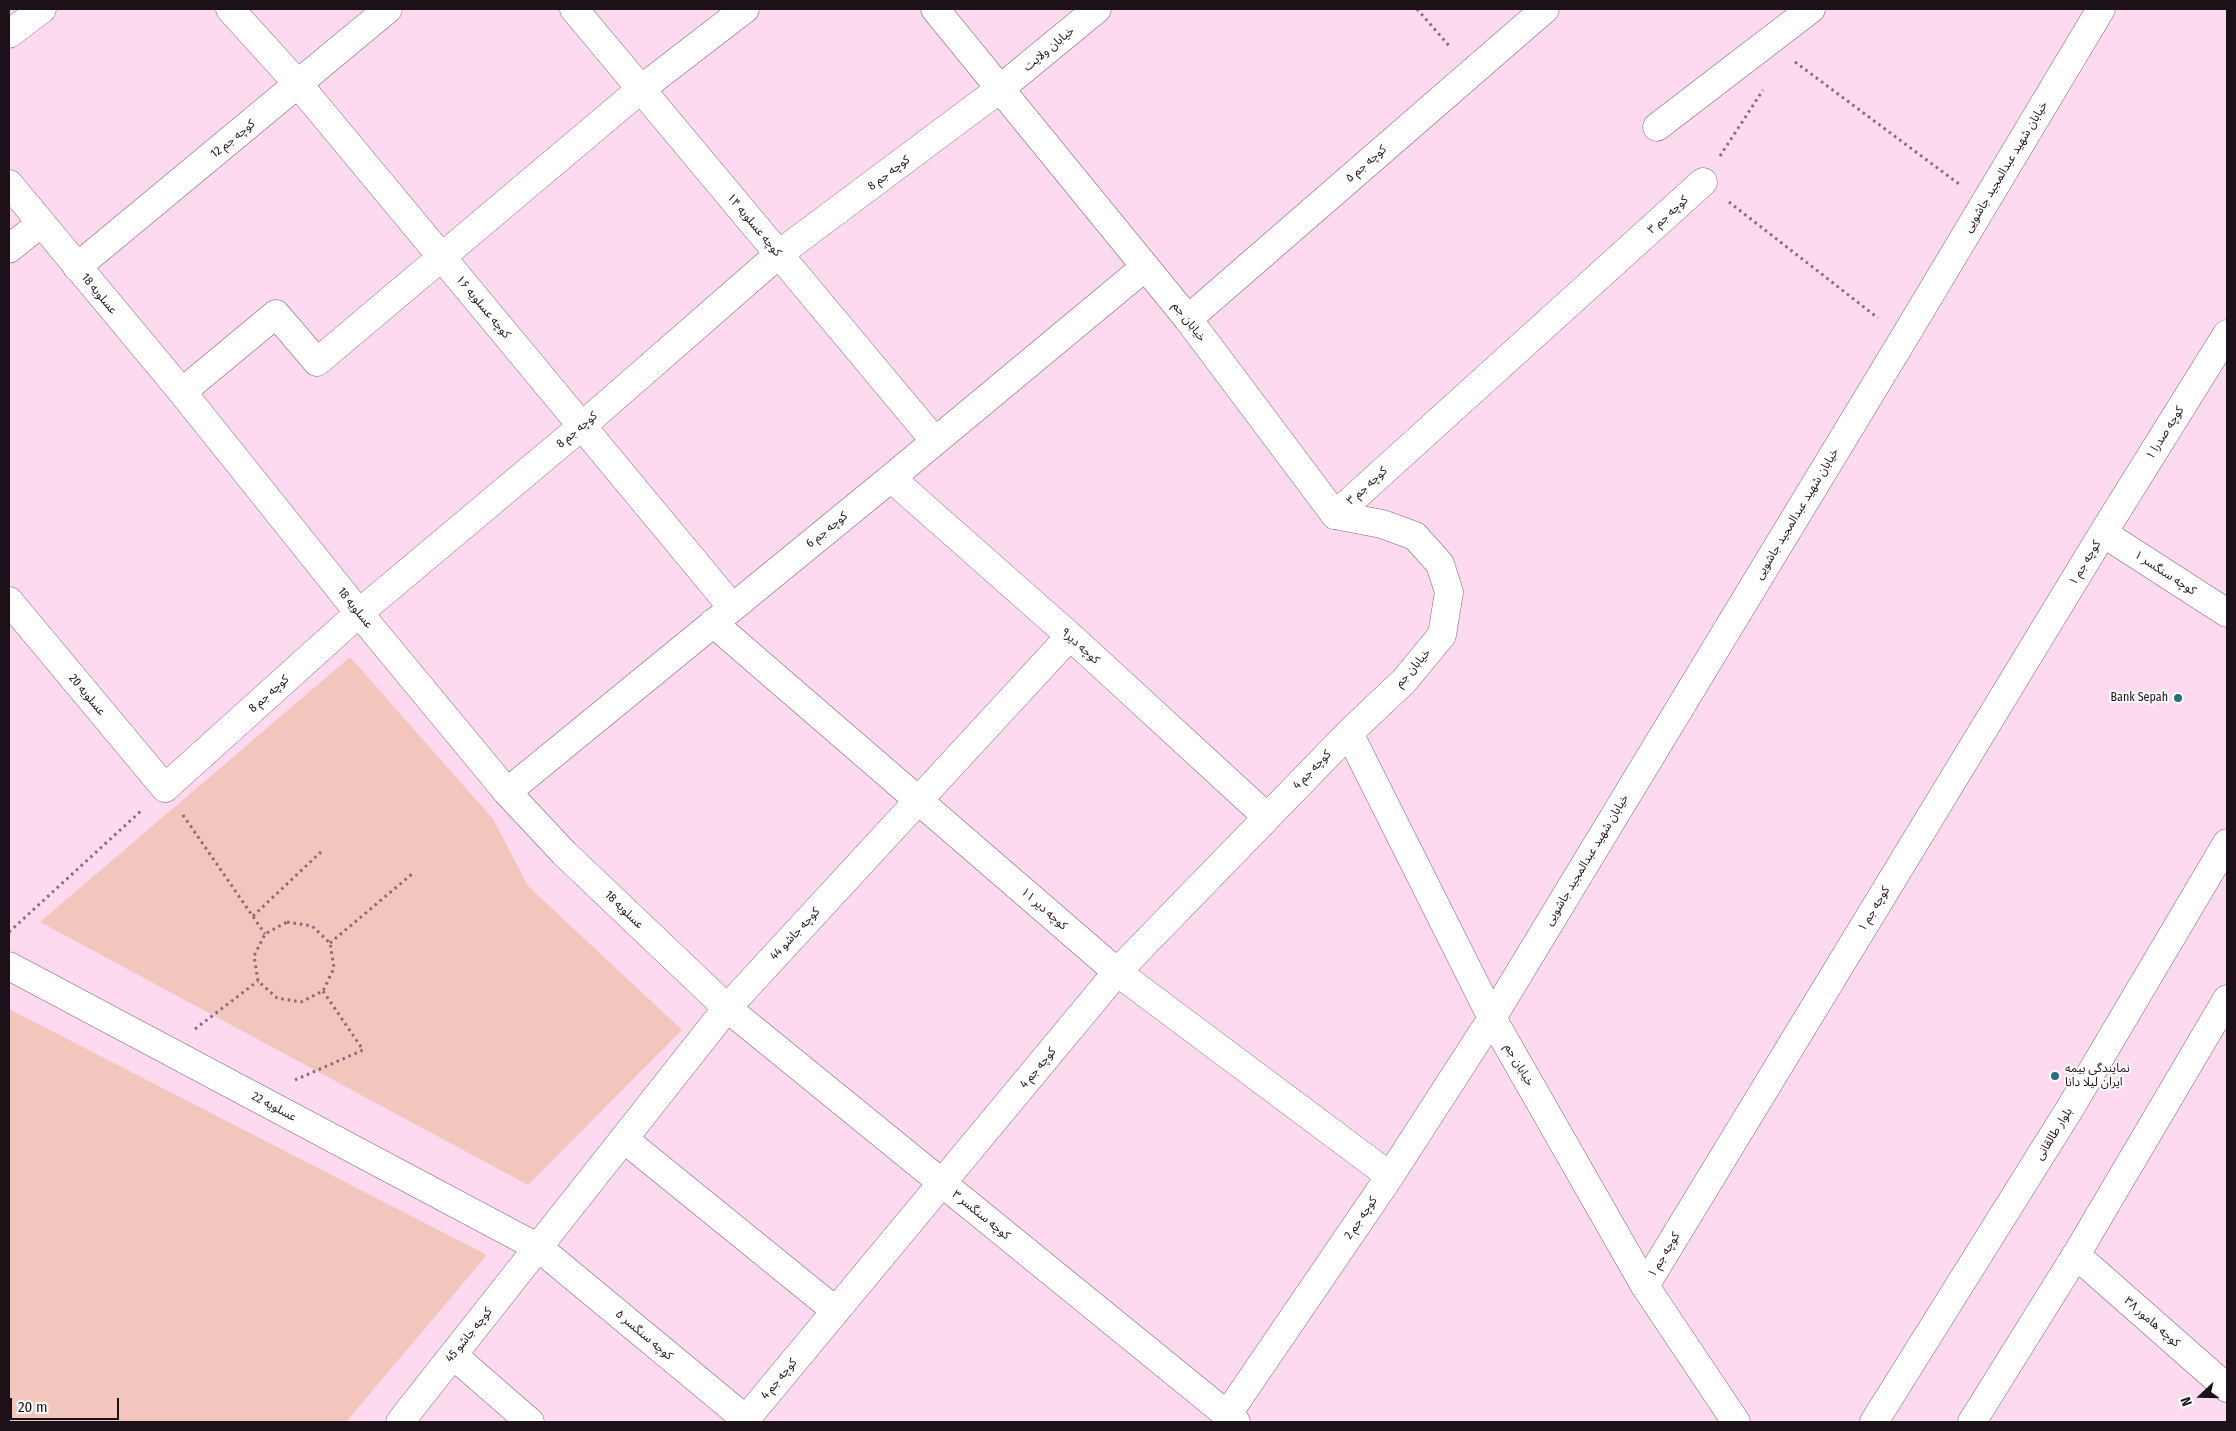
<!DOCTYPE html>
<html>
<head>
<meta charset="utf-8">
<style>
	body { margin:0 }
	#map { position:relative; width:2236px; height:1431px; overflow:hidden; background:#fedaf0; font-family:"Fira Sans Condensed",sans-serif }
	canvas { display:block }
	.frame { position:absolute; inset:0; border:10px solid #1d1119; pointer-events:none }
	.north { position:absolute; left:2176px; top:1371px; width:50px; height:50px; -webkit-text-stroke:4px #fff; paint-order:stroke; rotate:249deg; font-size:14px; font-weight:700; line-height:20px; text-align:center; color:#1d1119 }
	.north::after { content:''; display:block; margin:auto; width:18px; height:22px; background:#1d1119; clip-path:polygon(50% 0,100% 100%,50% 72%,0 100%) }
	.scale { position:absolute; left:10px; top:1398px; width:109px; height:22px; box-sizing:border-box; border:2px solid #1d1119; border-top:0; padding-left:6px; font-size:15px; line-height:18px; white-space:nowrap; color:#1d1119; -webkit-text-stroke:4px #fff; paint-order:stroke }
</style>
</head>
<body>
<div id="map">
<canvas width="2236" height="1431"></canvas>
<div class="frame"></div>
<div class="north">N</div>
<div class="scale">20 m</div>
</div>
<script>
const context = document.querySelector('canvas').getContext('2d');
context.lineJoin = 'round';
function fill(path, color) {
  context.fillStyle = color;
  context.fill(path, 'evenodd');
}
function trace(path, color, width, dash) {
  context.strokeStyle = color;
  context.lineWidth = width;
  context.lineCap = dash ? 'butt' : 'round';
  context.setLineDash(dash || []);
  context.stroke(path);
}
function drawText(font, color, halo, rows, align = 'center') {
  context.font = font + ' "Fira Sans Condensed","Noto Sans Arabic",sans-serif';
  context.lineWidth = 4;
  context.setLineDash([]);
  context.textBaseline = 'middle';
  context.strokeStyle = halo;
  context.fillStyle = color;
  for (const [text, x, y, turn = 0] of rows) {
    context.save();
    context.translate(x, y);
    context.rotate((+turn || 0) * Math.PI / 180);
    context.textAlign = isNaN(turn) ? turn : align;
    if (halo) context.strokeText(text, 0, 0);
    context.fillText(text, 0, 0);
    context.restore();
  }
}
fill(new Path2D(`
	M 350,657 L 493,819 L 528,886 L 682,1030 L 528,1185 L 40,922 Z
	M 9,1009 L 487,1255 L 346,1422 L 9,1422 Z`), '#f3c6bd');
const street = new Path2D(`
	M 230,9 L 299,85 L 732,607
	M 574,9 L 934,440
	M 9,34 L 42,9
	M 1657,127 L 1811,9
	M 9,184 L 182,392 L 359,613 L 507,792 L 564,853 L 727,1008 L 1236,1422
	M 9,249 L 41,223
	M 77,267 L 388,9
	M 1188,319 L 1545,9
	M 182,392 L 276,314 L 317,362 L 641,89 L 745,9
	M 891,478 L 1070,636 L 1267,817
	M 1335,515 L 1703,182
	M 2103,533 L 2227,613
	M 9,601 L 165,788 L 359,613 L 582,426 L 779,254 L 1001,88 L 1097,9
	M 713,623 L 1117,972 L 1390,1176
	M 507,792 L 891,478 L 1145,267
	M 9,966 L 539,1248 L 749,1422
	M 624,1139 L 836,1311
	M 2076,1255 L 2227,1388
	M 1645,1286 L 2103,533 L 2227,334
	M 453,1355 L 530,1422
	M 1227,1415 L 1390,1176 L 1492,1018 L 1904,338 L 2101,9
	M 746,1419 L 1117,972 L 1349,733
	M 400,1422 L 727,1008 L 1070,636`);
const secondary = new Path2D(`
	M 935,9 L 1188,319 L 1335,515 L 1382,524 L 1415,536 L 1440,564 L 1449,592 L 1442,635 L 1404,681 L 1349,733 L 1492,1018 L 1645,1286 L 1736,1422`);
const primary = new Path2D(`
	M 1874,1422 L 2069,1110 L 2227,843
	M 1972,1422 L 2076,1255 L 2227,999`);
trace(street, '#816276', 29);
trace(secondary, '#816276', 29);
trace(primary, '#816276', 29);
trace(new Path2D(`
	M 1417,9 L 1451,48
	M 1795,62 L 1959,184
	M 1720,156 L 1763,90
	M 1729,202 L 1878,318
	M 183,815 L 265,934
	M 253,916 L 323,850
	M 287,922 L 312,926 L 330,943 L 334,968 L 323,991 L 301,1002 L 277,998 L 258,981 L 254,956 L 265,934 Z
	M 9,932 L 142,810
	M 330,943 L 412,874
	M 195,1029 L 258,981
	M 295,1080 L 363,1050 L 323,991`), '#836c7a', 3, [2.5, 4]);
trace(street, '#fff', 28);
trace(secondary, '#fff', 28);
trace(primary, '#fff', 28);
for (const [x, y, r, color] of [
	[2178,698,5,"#286e7c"],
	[2055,1076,5,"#286e7c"]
]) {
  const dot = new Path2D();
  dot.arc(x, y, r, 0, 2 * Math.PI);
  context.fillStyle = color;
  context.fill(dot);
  trace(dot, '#fff', 2);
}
drawText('12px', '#1d1119', '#fff', [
	["خیابان ولایت",1049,49,-40],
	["کوچه جم 12",233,139,-39],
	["کوچه جم ۵",1366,164,-41],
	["خیابان شهید عبدالمجید جاشویی",2006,167,-59],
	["کوچه جم 8",889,173,-37],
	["کوچه جم ۳",1668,215,-42],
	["کوچه عسلویه ۱۴",754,225,50],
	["عسلویه 18",99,294,50],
	["کوچه عسلویه ۱۶",483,307,50],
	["خیابان جم",1189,322,52],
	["کوچه جم 8",577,430,-40],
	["کوچه صدرا ۱",2165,433,-58],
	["کوچه جم ۳",1367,486,-42],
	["خیابان شهید عبدالمجید جاشویی",1797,514,-59],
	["کوچه جم 6",827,530,-39],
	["کوچه جم ۱",2085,563,-59],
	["کوچه سنگسر ۱",2165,573,33],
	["عسلویه 18",355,608,51],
	["کوچه دیر۹",1080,646,42],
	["خیابان جم",1413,668,-49],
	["کوچه جم 8",269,694,-42],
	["عسلویه 20",87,695,50],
	["کوچه جم 4",1312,770,-46],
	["خیابان شهید عبدالمجید جاشویی",1587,860,-59],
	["کوچه دیر ۱۱",1044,909,41],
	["کوچه جم ۱",1874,909,-59],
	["عسلویه 18",624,910,44],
	["کوچه جاشو 44",795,934,-47],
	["خیابان جم",1519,1065,60],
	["کوچه جم 4",1038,1068,-50],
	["عسلویه 22",274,1107,28],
	["بلوار طالقانی",2054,1134,-58],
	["کوچه سنگسر ۳",981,1215,39],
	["کوچه جم 2",1361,1218,-56],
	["کوچه جم ۱",1664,1255,-59],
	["کوچه هامور ۳۸",2152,1322,41],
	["کوچه جاشو 45",469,1335,-51],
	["کوچه سنگسر ۵",644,1335,40],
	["کوچه جم 4",779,1379,-50]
]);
drawText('12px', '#1d1119', '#fff', [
	["Bank Sepah",2168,698],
	["نمایندگی بیمه",2065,1069,"left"],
	["ایران لیلا دانا",2065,1083,"left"]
], 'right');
</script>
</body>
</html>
